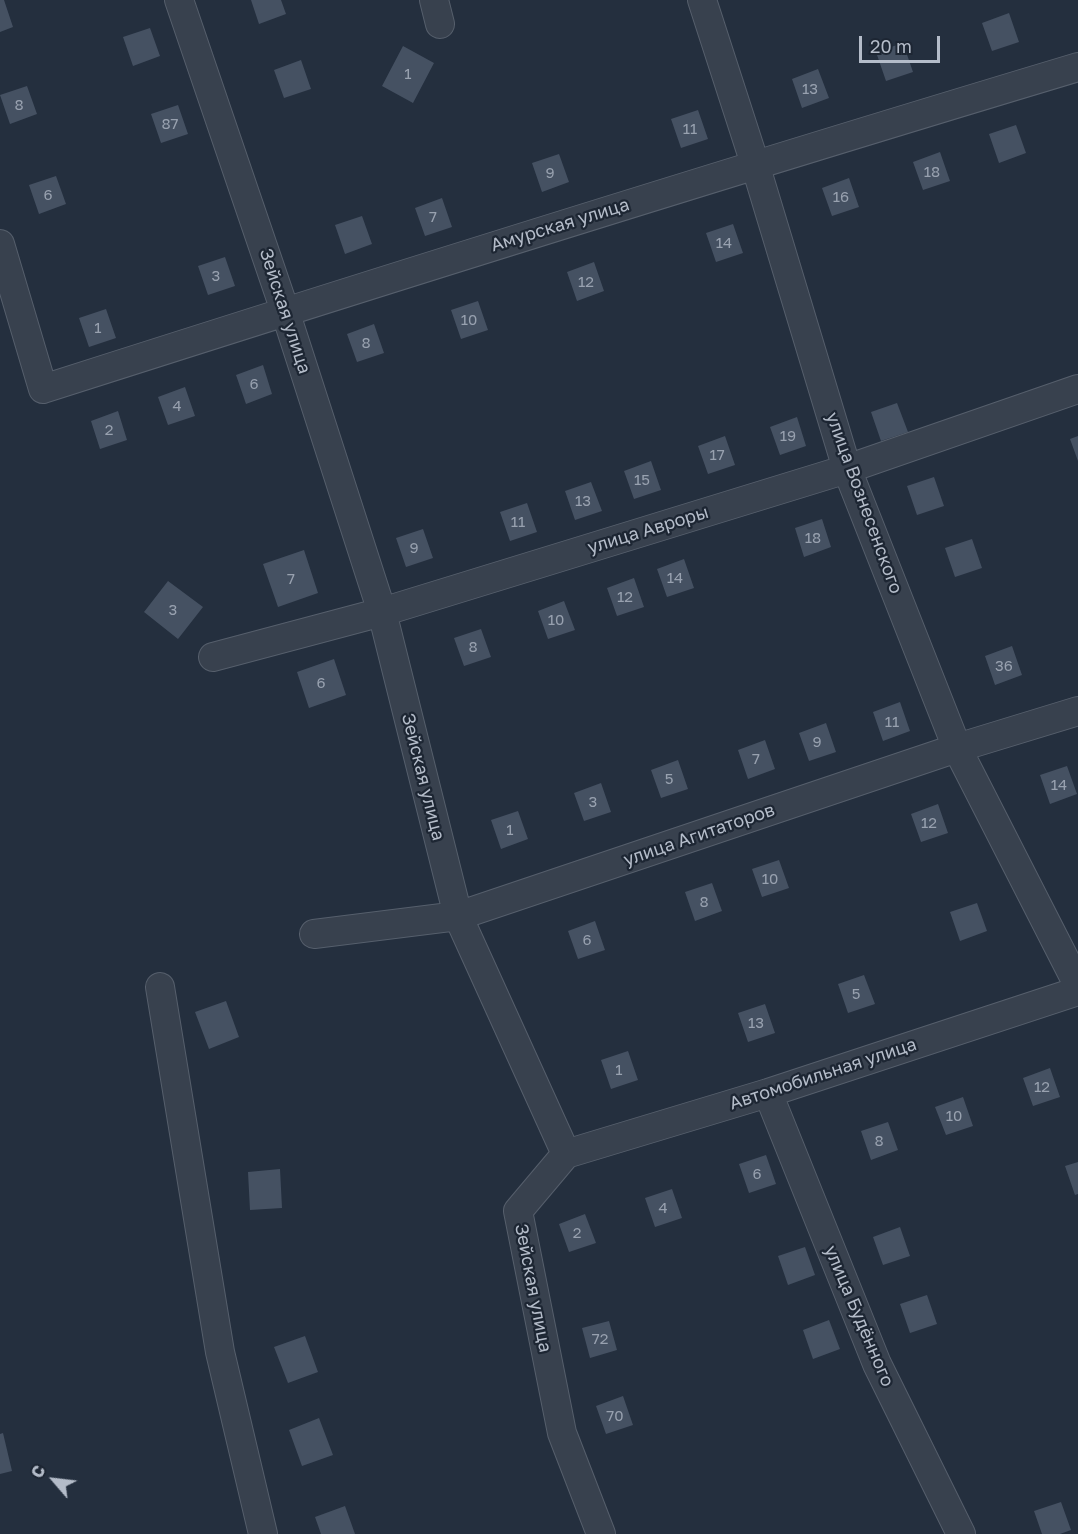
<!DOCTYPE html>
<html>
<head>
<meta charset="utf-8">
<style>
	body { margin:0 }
	#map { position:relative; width:1078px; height:1534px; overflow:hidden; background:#242f3e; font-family:"Golos Text",sans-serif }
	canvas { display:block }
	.north { position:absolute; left:24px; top:1450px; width:60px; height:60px; -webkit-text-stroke:4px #1d2633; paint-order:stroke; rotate:298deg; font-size:16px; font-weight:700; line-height:24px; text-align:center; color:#b4bcc9 }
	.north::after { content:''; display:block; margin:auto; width:21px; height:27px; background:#b4bcc9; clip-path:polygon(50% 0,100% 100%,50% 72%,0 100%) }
	.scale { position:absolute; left:859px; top:36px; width:81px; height:27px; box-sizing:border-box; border:3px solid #b4bcc9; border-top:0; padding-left:8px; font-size:18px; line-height:21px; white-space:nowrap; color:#b4bcc9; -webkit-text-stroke:4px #1d2633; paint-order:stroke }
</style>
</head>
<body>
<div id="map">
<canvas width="1078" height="1534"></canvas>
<div class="north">С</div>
<div class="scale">20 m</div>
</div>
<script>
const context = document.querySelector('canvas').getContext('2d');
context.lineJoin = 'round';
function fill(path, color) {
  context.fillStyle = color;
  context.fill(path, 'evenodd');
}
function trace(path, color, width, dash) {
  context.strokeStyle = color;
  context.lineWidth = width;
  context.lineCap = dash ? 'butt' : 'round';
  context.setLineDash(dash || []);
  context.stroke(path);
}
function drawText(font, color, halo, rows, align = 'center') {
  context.font = font + ' "Golos Text",sans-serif';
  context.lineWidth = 4.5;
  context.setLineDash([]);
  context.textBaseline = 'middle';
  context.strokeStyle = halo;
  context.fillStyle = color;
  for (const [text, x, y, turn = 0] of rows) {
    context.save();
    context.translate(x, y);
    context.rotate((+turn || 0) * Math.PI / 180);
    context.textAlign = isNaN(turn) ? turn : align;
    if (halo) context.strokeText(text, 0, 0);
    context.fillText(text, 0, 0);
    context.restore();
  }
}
fill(new Path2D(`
	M 0,0 L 4,0 L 13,27 L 0,32 Z
	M 251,0 L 281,0 L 286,14 L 259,24 Z
	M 1009,13 L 1019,42 L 992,51 L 982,23 Z
	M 150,28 L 160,56 L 133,66 L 123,37 Z
	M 903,43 L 913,72 L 886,81 L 876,52 Z
	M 403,46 L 434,63 L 413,103 L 382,86 Z
	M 301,60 L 311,89 L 284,98 L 274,70 Z
	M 818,69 L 829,98 L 802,108 L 792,79 Z
	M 27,86 L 37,114 L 10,124 L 0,95 Z
	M 178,105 L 188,134 L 161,143 L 151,114 Z
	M 698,110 L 708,139 L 681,148 L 671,119 Z
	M 1016,125 L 1026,153 L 999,163 L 989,134 Z
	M 940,152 L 950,181 L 923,190 L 913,162 Z
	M 559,154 L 569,182 L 542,192 L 532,163 Z
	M 56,176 L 66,204 L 39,214 L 29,185 Z
	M 849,178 L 859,207 L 832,216 L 822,188 Z
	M 442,198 L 452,227 L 425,236 L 415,208 Z
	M 362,216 L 372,244 L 345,254 L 335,225 Z
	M 733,224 L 743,253 L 716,262 L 706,233 Z
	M 225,257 L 235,286 L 208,295 L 198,266 Z
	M 594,262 L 604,291 L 577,301 L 567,272 Z
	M 478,301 L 488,330 L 461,339 L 451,310 Z
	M 106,309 L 116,338 L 89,347 L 79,318 Z
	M 374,324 L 384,353 L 357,362 L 347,334 Z
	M 263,365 L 272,394 L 246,404 L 236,375 Z
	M 185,387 L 195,416 L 168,425 L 158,397 Z
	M 897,403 L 908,432 L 881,441 L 871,412 Z
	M 118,411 L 127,440 L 100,449 L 91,421 Z
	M 797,417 L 806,446 L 780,455 L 770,427 Z
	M 725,436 L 735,465 L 708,474 L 698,446 Z
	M 1078,436 L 1078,461 L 1070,439 Z
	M 651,461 L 661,490 L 634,499 L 624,471 Z
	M 934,477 L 944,506 L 917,515 L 907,486 Z
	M 591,482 L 602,511 L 575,520 L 565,491 Z
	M 527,503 L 537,532 L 510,541 L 500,512 Z
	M 822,519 L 831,547 L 804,557 L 795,528 Z
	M 423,529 L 433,558 L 406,567 L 396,538 Z
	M 972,539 L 982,568 L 955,577 L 945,548 Z
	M 304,550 L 318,593 L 278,607 L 263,564 Z
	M 684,559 L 694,588 L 667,597 L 657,569 Z
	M 634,578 L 644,607 L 617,616 L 607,588 Z
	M 168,581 L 203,607 L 178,639 L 144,612 Z
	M 564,601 L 575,630 L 548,639 L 538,611 Z
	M 481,629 L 491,657 L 464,666 L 454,638 Z
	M 1012,646 L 1022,675 L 995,685 L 985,656 Z
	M 334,659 L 346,695 L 309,708 L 297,672 Z
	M 900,702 L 910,731 L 883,741 L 873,712 Z
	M 826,723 L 836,752 L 809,761 L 799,733 Z
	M 765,740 L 775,769 L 748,779 L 738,750 Z
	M 678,760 L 688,789 L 661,798 L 651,770 Z
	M 1067,766 L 1077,794 L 1050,804 L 1040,775 Z
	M 601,783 L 611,812 L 584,821 L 574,793 Z
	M 938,804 L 948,833 L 921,842 L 911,814 Z
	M 518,811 L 528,839 L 501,849 L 491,820 Z
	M 779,860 L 789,888 L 762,897 L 752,869 Z
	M 712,883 L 722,911 L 695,921 L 685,892 Z
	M 977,903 L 987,931 L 960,941 L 950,912 Z
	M 595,921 L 605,950 L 578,959 L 568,931 Z
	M 864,975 L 875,1004 L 848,1013 L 838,984 Z
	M 226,1001 L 239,1037 L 209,1049 L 195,1012 Z
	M 765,1004 L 775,1033 L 748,1042 L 738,1013 Z
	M 628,1051 L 638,1080 L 611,1089 L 601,1060 Z
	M 1050,1068 L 1060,1097 L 1033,1106 L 1023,1078 Z
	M 963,1097 L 973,1126 L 946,1135 L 935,1107 Z
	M 888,1122 L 898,1150 L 871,1160 L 861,1131 Z
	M 766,1155 L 776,1184 L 749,1193 L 739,1164 Z
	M 1078,1162 L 1078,1194 L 1075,1195 L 1065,1166 Z
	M 280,1169 L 282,1208 L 250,1210 L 248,1172 Z
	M 672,1189 L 682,1218 L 655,1227 L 645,1198 Z
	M 585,1214 L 596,1243 L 569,1252 L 559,1224 Z
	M 900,1227 L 910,1256 L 883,1265 L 873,1237 Z
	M 805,1247 L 815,1275 L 788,1285 L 778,1256 Z
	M 927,1295 L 937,1324 L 910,1333 L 900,1304 Z
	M 829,1320 L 840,1349 L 813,1359 L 803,1330 Z
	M 609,1321 L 617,1350 L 590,1358 L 582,1328 Z
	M 305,1336 L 318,1372 L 288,1383 L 274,1347 Z
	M 623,1396 L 633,1425 L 606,1434 L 596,1406 Z
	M 319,1418 L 333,1455 L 302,1466 L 289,1430 Z
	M 3,1433 L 12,1471 L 0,1474 L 0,1434 Z
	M 1061,1502 L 1071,1530 L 1060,1534 L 1042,1534 L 1034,1511 Z
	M 345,1506 L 355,1534 L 321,1534 L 315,1517 Z`), '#455162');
const minor = new Path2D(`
	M 179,0 L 285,311 L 382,612 L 458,916 L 566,1154 L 518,1211 L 562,1433 L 601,1534
	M 434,0 L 440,24
	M 702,0 L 755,164 L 847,469 L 957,748 L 1078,985
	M 0,244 L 43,389 C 387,279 732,171 1078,67
	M 213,657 L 382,612 L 847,469 L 1078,389
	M 314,934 L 458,916 L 957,748 L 1078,711
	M 160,987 L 220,1352 L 263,1534
	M 768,1093 L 877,1364 L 961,1534
	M 566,1154 L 768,1093 L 1078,991`);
trace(minor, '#565f6c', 30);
trace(minor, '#38414e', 28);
drawText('15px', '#98a1af', null, [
	["1",408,74],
	["13",810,89],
	["8",19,105],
	["87",170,124],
	["11",690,129],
	["18",932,172],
	["9",550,173],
	["6",48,195],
	["16",841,197],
	["7",433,217],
	["14",724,243],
	["3",216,276],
	["12",586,282],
	["10",469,320],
	["1",98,328],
	["8",366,343],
	["6",254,384],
	["4",177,406],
	["2",109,430],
	["19",788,436],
	["17",717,455],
	["15",642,480],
	["13",583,501],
	["11",518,522],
	["18",813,538],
	["9",414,548],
	["14",675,578],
	["7",291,579],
	["12",625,597],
	["3",173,610],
	["10",556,620],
	["8",473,647],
	["36",1004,666],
	["6",321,683],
	["11",892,722],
	["9",817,742],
	["7",756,759],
	["5",669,779],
	["14",1059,785],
	["3",593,802],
	["12",929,823],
	["1",510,830],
	["10",770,879],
	["8",704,902],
	["6",587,940],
	["5",856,994],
	["13",756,1023],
	["1",619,1070],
	["12",1042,1087],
	["10",954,1116],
	["8",879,1141],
	["6",757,1174],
	["4",663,1208],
	["2",577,1233],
	["72",600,1339],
	["70",615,1416]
]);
drawText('18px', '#b4bcc9', '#1d2633', [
	["Амурская улица",560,225,-17],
	["Зейская улица",285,311,72],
	["улица Вознесенского",864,503,70],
	["улица Авроры",648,530,-17],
	["Зейская улица",423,777,76],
	["улица Агитаторов",699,835,-19],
	["Автомобильная улица",823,1074,-18],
	["Зейская улица",533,1288,79],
	["улица Будённого",859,1316,67]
]);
</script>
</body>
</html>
